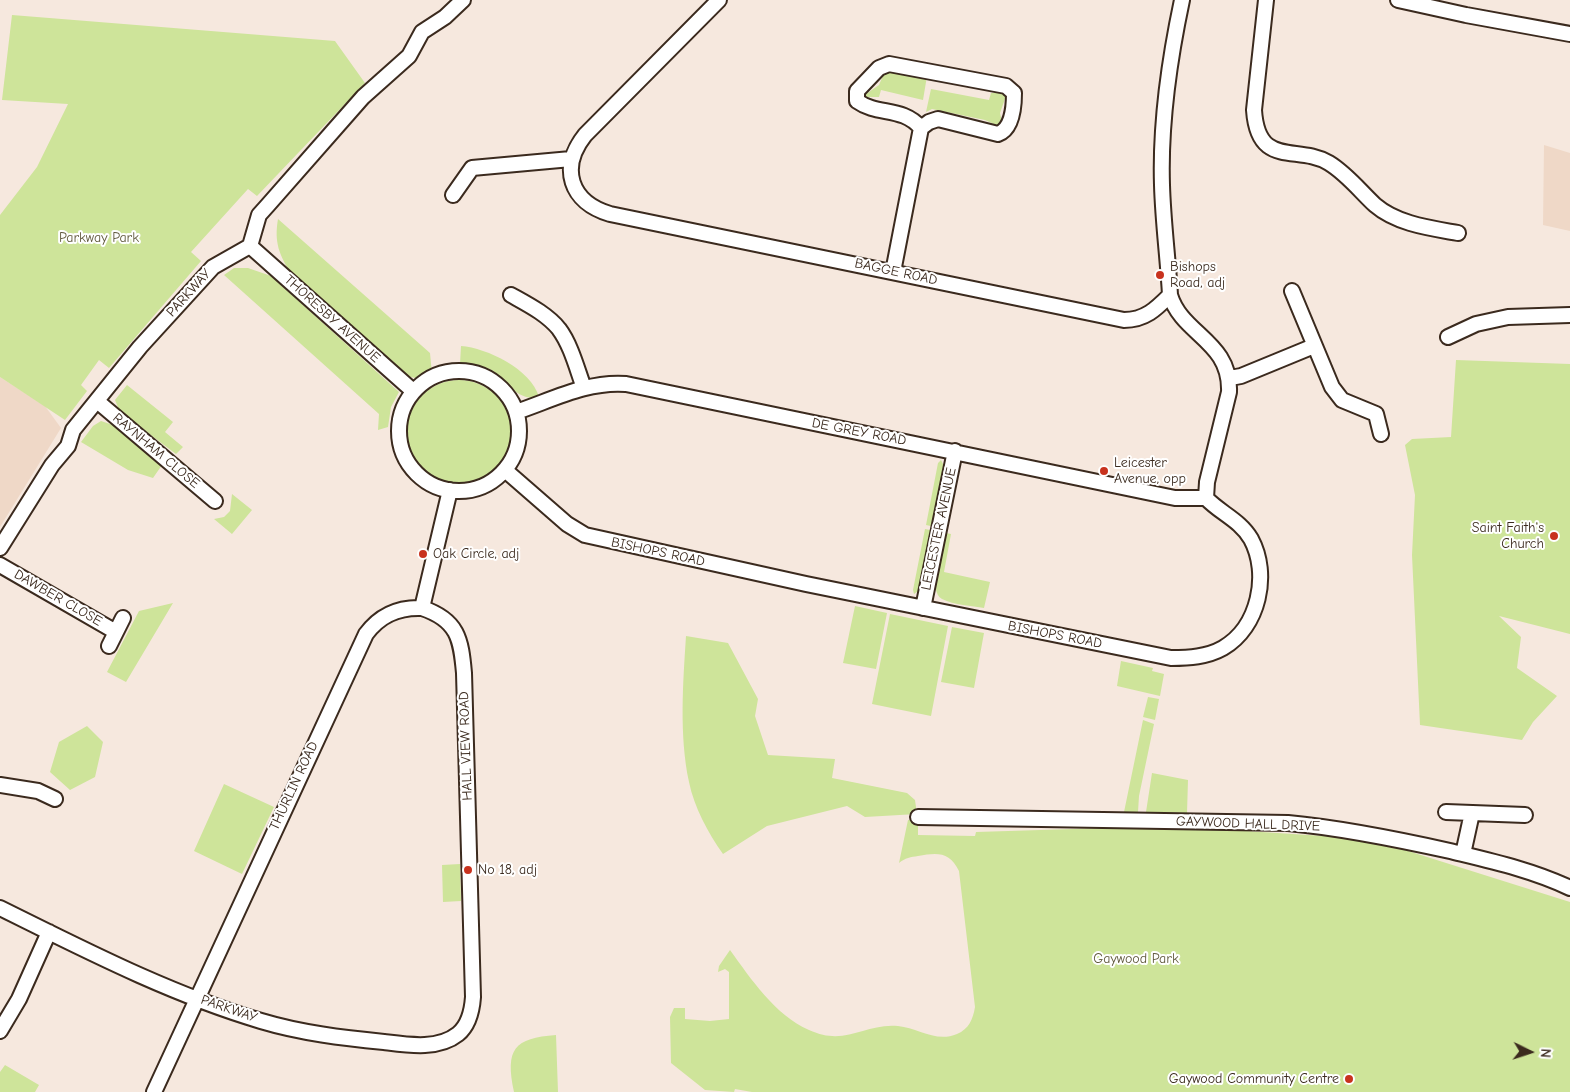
<!DOCTYPE html>
<html>
<head>
<meta charset="utf-8">
<style>
	body { margin:0 }
	#map { position:relative; width:1570px; height:1092px; overflow:hidden; background:#f6e8de; font-family:"Comic Neue",sans-serif }
	canvas { display:block }
	.north { position:absolute; left:1505px; top:1027px; width:50px; height:50px; -webkit-text-stroke:4px #fff; paint-order:stroke; rotate:94deg; font-size:14px; font-weight:700; line-height:20px; text-align:center; color:#3b2a1e }
	.north::after { content:''; display:block; margin:auto; width:18px; height:22px; background:#3b2a1e; clip-path:polygon(50% 0,100% 100%,50% 72%,0 100%) }
</style>
</head>
<body>
<div id="map">
<canvas width="1570" height="1092"></canvas>
<div class="north">N</div>
</div>
<script>
const context = document.querySelector('canvas').getContext('2d');
context.lineJoin = 'round';
function fill(path, color) {
  context.fillStyle = color;
  context.fill(path, 'evenodd');
}
function trace(path, color, width, dash) {
  context.strokeStyle = color;
  context.lineWidth = width;
  context.lineCap = dash ? 'butt' : 'round';
  context.setLineDash(dash || []);
  context.stroke(path);
}
function drawText(font, color, halo, rows, align = 'center') {
  context.font = font + ' "Comic Neue",sans-serif';
  context.lineWidth = 4;
  context.setLineDash([]);
  context.textBaseline = 'middle';
  context.strokeStyle = halo;
  context.fillStyle = color;
  for (const [text, x, y, turn = 0] of rows) {
    context.save();
    context.translate(x, y);
    context.rotate((+turn || 0) * Math.PI / 180);
    context.textAlign = isNaN(turn) ? turn : align;
    if (halo) context.strokeText(text, 0, 0);
    context.fillText(text, 0, 0);
    context.restore();
  }
}
fill(new Path2D(`
	M 1544,145 L 1570,153 L 1570,231 L 1543,225 Z
	M 0,377 L 45,406 L 61,428 L 0,527 Z`), '#efd8c7');
fill(new Path2D(`
	M 12,15 L 335,41 L 365,83 L 257,196 L 248,189 L 191,252 L 201,261 L 109,368 L 99,360 L 81,385 L 87,391 L 65,420 L 0,377 L 0,215 L 37,167 L 68,104 L 2,100 Z
	M 890,70 L 922,79 L 927,76 L 923,100 L 881,90 L 879,97 L 866,97 L 866,94 L 879,85 L 885,71 Z
	M 931,89 L 989,100 L 991,93 L 1004,93 L 1006,96 L 1000,113 L 1002,122 L 998,126 L 985,120 L 932,109 L 926,112 Z
	M 278,219 L 430,353 L 432,374 L 421,379 L 405,376 L 292,275 C 279,255 274,242 278,219 Z
	M 234,268 L 248,268 L 271,276 L 399,392 L 391,407 L 388,427 L 378,430 L 379,414 L 224,275 Z
	M 461,346 C 487,348 531,369 539,397 C 513,402 509,377 487,368 C 479,365 469,364 460,364 Z
	M 1456,360 L 1570,364 L 1570,634 L 1499,616 L 1521,637 L 1517,668 L 1557,696 L 1533,722 L 1522,740 L 1420,725 L 1412,555 L 1415,495 L 1405,445 L 1412,439 L 1451,437 Z
	M407 432a52 52 0 1 1 104 0a52 52 0 1 1-104 0Z
	M 127,385 L 173,422 L 165,432 L 183,447 L 176,454 L 120,412 L 115,400 Z
	M 101,421 L 113,425 L 162,465 L 153,478 L 128,470 L 81,442 L 93,426 Z
	M 941,460 L 945,468 L 935,527 L 926,525 L 938,463 Z
	M 232,494 L 252,510 L 232,534 L 214,519 L 224,517 L 230,511 Z
	M 925,529 L 935,531 L 921,589 L 914,594 L 913,590 Z
	M 941,532 L 951,534 L 944,572 L 990,582 L 984,608 C 972,606 954,605 942,599 C 928,592 939,546 941,532 Z
	M 173,603 L 126,682 L 107,672 L 139,611 Z
	M 855,606 L 887,613 L 876,669 L 843,663 Z
	M 890,614 L 948,626 L 931,716 L 872,704 Z
	M 952,627 L 984,633 L 974,688 L 941,682 Z
	M 686,636 L 728,643 L 758,699 L 755,716 L 768,755 L 835,759 L 832,778 L 907,793 L 915,800 L 917,814 L 865,817 L 847,806 L 767,826 L 723,854 C 708,833 694,807 689,782 C 679,735 683,683 686,636 Z
	M 1121,661 L 1153,668 L 1152,671 L 1164,674 L 1160,696 L 1117,686 Z
	M 1148,697 L 1159,699 L 1155,720 L 1143,717 Z
	M 1143,720 L 1154,724 L 1139,796 L 1138,812 L 1124,812 Z
	M 87,726 L 103,742 L 95,777 L 70,790 L 50,772 L 59,742 Z
	M 1152,773 L 1188,780 L 1187,813 L 1146,812 Z
	M 224,784 L 274,807 L 242,874 L 194,851 Z
	M 908,820 L 918,821 L 918,835 L 975,836 L 976,832 L 1169,826 L 1370,839 L 1570,902 L 1570,1092 L 752,1092 L 735,1089 L 734,1092 L 705,1090 L 671,1063 L 670,1017 L 674,1008 L 685,1008 L 685,1019 L 710,1021 L 729,1019 L 729,972 L 725,969 L 718,972 L 719,966 L 730,950 C 751,979 775,1015 809,1030 C 846,1047 864,1023 898,1026 C 918,1028 936,1043 957,1034 C 969,1029 973,1019 975,1007 L 959,871 C 950,852 938,852 918,856 C 911,857 905,858 899,863 Z
	M 460,864 L 461,901 L 443,902 L 442,865 Z
	M 556,1035 L 558,1092 L 514,1092 C 505,1049 514,1038 556,1035 Z
	M 5,1065 L 39,1085 L 35,1092 L 0,1092 L 0,1072 Z`), '#cee49a');
const street = new Path2D(`
	M 719,0 L 585,135 C 559,168 570,202 610,214 L 1124,320 C 1145,320 1156,309 1170,295
	M 1266,0 L 1254,110 C 1258,169 1297,144 1329,163 C 1347,174 1360,191 1375,205 C 1397,224 1430,228 1458,233
	M 1398,0 L 1466,15 L 1570,34
	M 453,195 L 472,168 L 571,159
	M 250,246 L 413,391
	M 893,272 L 921,128 L 929,122 L 938,119 L 998,134 C 1012,129 1014,107 1014,93 L 1006,86 L 889,64 L 879,68 L 857,91 L 857,101 C 878,116 902,106 921,128
	M 1292,291 L 1332,387 L 1342,400 L 1376,414 L 1381,434
	M 511,295 C 527,304 547,314 559,329 C 571,345 577,369 584,388
	M 1448,337 L 1476,324 L 1508,317 L 1570,315
	M399 431a60 60 0 1 1 120 0a60 60 0 1 1-120 0Z
	M 1230,378 L 1241,376 L 1314,346
	M 97,401 L 215,501
	M 516,412 C 552,400 587,381 626,384 L 1175,498 L 1206,498
	M 505,470 L 567,524 L 585,535 L 806,584 L 1171,658 C 1189,658 1207,657 1223,648 C 1259,627 1270,574 1251,539 C 1240,520 1220,513 1206,498 L 1207,482 L 1229,392 C 1231,341 1182,335 1170,295 C 1168,258 1163,222 1162,185 C 1160,122 1169,61 1182,0
	M 0,548 L 52,465 L 68,446 L 73,430 L 140,347 L 213,267 L 250,246 L 259,215 L 268,205 L 363,97 L 409,56 L 422,32 L 445,17 L 463,0
	M 0,565 L 116,632 L 109,646
	M 923,608 L 955,451
	M 116,632 L 123,618
	M 0,785 L 38,791 L 55,799
	M 1446,812 L 1525,815
	M 918,817 L 1288,823 C 1342,828 1396,839 1450,851 C 1491,861 1532,870 1570,888
	M 1463,854 L 1472,813
	M 0,908 C 85,950 170,994 261,1021 C 301,1033 343,1038 384,1042 C 408,1045 438,1050 458,1034 C 469,1025 472,1011 473,997 L 464,673 C 461,639 458,620 422,608 L 450,490
	M 0,1031 L 19,999 L 49,932
	M 154,1092 L 366,634 C 380,615 398,607 422,608`);
trace(street, '#3b2a1e', 18);
trace(street, '#fff', 14);
for (const [x, y, r, color] of [
	[1160,275,5,"#c8321e"],
	[1104,471,5,"#c8321e"],
	[1554,536,5,"#c8321e"],
	[423,554,5,"#c8321e"],
	[468,870,5,"#c8321e"],
	[1349,1079,5,"#c8321e"]
]) {
  const dot = new Path2D();
  dot.arc(x, y, r, 0, 2 * Math.PI);
  context.fillStyle = color;
  context.fill(dot);
  trace(dot, '#fff', 2);
}
drawText('14px', '#60583d', '#fff', [
	["Parkway Park",99,238],
	["Gaywood Park",1136,959]
]);
drawText('14px', '#3b2a1e', '#fff', [
	["Bishops",1170,267],
	["Road, adj",1170,283],
	["Leicester",1114,463],
	["Avenue, opp",1114,479],
	["Saint Faith's",1544,528,"right"],
	["Church",1544,544,"right"],
	["Oak Circle, adj",433,554],
	["No 18, adj",478,870],
	["Gaywood Community Centre",1339,1079,"right"]
], 'left');
drawText('14px', '#3b2a1e', '#fff', [
	["BAGGE ROAD",896,272,12],
	["PARKWAY",189,293,-48],
	["THORESBY AVENUE",332,319,42],
	["DE GREY ROAD",859,432,11],
	["RAYNHAM CLOSE",156,451,40],
	["LEICESTER AVENUE",939,529,-78],
	["BISHOPS ROAD",658,552,12],
	["DAWBER CLOSE",58,598,30],
	["BISHOPS ROAD",1055,635,11],
	["HALL VIEW ROAD",466,746,-92],
	["THURLIN ROAD",294,786,-65],
	["GAYWOOD HALL DRIVE",1248,824,2],
	["PARKWAY",229,1009,19]
]);
</script>
</body>
</html>
